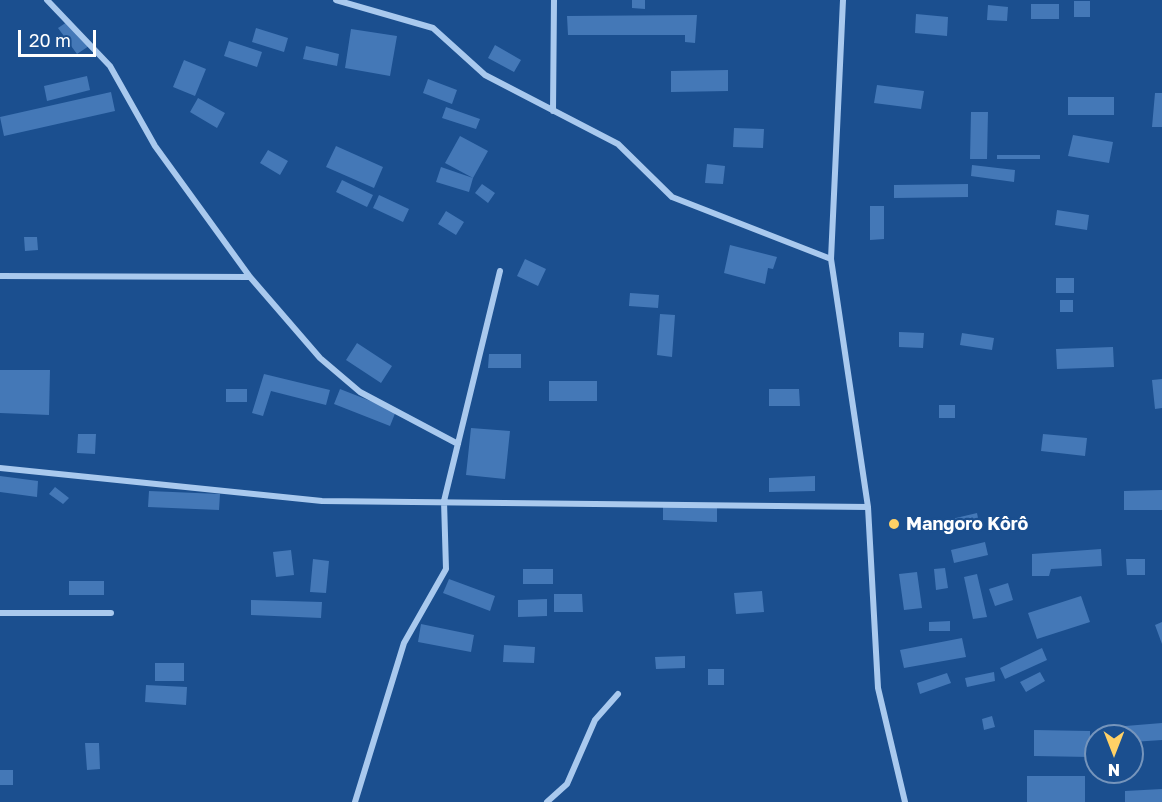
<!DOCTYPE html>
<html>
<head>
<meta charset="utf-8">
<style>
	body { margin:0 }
	#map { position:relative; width:1162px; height:802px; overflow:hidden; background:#1b4f8f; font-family:"Golos Text",sans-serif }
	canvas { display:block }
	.north { position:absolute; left:1084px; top:724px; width:60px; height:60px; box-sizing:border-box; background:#1b4f8f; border:2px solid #7695bc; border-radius:50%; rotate:180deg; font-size:16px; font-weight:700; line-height:24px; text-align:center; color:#fff }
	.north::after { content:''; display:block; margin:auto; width:21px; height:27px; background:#ffd166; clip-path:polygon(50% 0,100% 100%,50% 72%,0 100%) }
	.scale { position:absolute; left:18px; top:30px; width:78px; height:27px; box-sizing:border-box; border:3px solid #fff; border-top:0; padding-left:8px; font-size:18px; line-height:21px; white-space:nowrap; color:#fff; -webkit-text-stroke:4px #1b4f8f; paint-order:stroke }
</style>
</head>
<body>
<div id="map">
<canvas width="1162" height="802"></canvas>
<div class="north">N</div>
<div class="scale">20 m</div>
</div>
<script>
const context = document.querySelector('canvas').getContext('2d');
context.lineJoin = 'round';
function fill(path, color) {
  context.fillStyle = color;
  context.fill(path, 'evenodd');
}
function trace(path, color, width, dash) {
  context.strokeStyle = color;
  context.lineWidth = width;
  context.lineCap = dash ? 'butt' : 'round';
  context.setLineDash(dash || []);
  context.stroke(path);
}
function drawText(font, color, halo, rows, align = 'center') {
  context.font = font + ' "Golos Text",sans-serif';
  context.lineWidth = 4.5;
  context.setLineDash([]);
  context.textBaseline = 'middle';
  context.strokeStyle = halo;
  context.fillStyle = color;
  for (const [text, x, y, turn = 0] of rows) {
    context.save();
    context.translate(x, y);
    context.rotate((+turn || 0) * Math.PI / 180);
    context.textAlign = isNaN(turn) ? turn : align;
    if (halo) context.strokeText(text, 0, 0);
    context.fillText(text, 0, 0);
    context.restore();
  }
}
fill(new Path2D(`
	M 632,0 L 645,0 L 645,9 L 632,8 Z
	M 1074,1 L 1090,1 L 1090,17 L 1074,17 Z
	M 1031,4 L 1059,4 L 1059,19 L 1031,19 Z
	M 988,5 L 1008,7 L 1007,21 L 987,20 Z
	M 916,14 L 948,17 L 947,36 L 915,33 Z
	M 697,15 L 695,43 L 685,42 L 685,35 L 568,35 L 567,16 Z
	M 70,20 L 89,46 L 77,54 L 58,28 Z
	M 256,28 L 288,38 L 284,52 L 252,42 Z
	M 351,29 L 397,36 L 390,76 L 345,68 Z
	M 229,41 L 262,52 L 257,67 L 224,56 Z
	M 495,45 L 521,60 L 514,72 L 488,58 Z
	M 306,46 L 339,54 L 337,66 L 303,59 Z
	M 184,60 L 206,69 L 195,96 L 173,87 Z
	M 728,70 L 728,91 L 671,92 L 671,71 Z
	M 87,76 L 90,90 L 47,101 L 44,86 Z
	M 428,79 L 457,90 L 452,104 L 423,93 Z
	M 877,85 L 924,91 L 921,109 L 874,103 Z
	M 111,92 L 115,111 L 4,136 L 0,117 Z
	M 1155,93 L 1162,93 L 1162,127 L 1152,127 Z
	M 1068,97 L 1114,97 L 1114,115 L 1068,115 Z
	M 198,98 L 225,113 L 217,128 L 190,112 Z
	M 446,107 L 480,119 L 476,129 L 442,118 Z
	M 971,112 L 988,112 L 987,159 L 970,159 Z
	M 734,128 L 764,129 L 763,148 L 733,147 Z
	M 1073,135 L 1113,142 L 1109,163 L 1068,156 Z
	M 460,136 L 488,151 L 473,178 L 469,192 L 436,182 L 441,167 L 473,178 L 445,163 Z
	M 336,146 L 383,167 L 374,188 L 326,167 Z
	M 268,150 L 288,161 L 280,175 L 260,163 Z
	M 997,155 L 1040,155 L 1040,159 L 997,159 Z
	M 707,164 L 725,166 L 723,184 L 705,183 Z
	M 972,165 L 1015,170 L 1014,182 L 971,176 Z
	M 342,180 L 373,195 L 367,207 L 336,192 Z
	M 482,184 L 495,193 L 488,203 L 475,193 Z
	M 968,184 L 968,197 L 894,198 L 894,185 Z
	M 379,195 L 409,209 L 403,222 L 373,208 Z
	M 870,206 L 884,206 L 884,239 L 870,240 Z
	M 1057,210 L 1089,215 L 1087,230 L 1055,225 Z
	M 446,211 L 464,222 L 456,235 L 438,224 Z
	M 24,237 L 37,237 L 38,250 L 25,251 Z
	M 730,245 L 777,257 L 773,269 L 768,268 L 765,284 L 724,273 Z
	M 525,259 L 546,269 L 538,286 L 517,276 Z
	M 1056,278 L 1074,278 L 1074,293 L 1056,293 Z
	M 630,293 L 659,295 L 658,308 L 629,306 Z
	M 1060,300 L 1073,300 L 1073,312 L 1060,312 Z
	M 660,314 L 675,315 L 672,357 L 657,355 Z
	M 899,332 L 924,333 L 923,348 L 899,347 Z
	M 962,333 L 994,338 L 992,350 L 960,345 Z
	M 357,343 L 392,366 L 381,383 L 346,360 Z
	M 1113,347 L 1114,367 L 1057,369 L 1056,349 Z
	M 489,354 L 521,354 L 521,368 L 488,368 Z
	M 0,370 L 50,370 L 49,415 L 0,413 Z
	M 264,374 L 330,390 L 326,405 L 271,391 L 263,416 L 252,413 Z
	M 1162,379 L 1162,408 L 1155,409 L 1152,380 Z
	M 549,381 L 597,381 L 597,401 L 549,401 Z
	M 226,389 L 247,389 L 247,402 L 226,402 Z
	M 340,389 L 396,411 L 390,426 L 334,404 Z
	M 769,389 L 799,389 L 800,406 L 769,406 Z
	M 939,405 L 955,405 L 955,418 L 939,418 Z
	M 471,428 L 510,431 L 505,479 L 466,475 Z
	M 78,434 L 96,434 L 95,454 L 77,453 Z
	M 1043,434 L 1087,438 L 1085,456 L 1041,451 Z
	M 0,476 L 38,481 L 37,497 L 0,492 Z
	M 815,476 L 815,491 L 769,492 L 769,478 Z
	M 55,487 L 69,498 L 63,504 L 49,494 Z
	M 1162,490 L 1162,510 L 1124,510 L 1124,491 Z
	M 149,491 L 220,494 L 219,510 L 148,507 Z
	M 663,505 L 717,507 L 717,522 L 663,520 Z
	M 977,513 L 979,523 L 942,532 L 939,522 Z
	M 985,542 L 988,555 L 954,563 L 951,550 Z
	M 1101,549 L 1102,566 L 1051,569 L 1049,576 L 1032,576 L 1032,554 Z
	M 291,550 L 294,575 L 276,577 L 273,552 Z
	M 313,559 L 329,561 L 326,593 L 310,592 Z
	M 1126,559 L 1145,559 L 1145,575 L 1127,575 Z
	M 945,568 L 948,588 L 936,590 L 934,569 Z
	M 523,569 L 553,569 L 553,584 L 523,584 Z
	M 917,572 L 922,608 L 904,610 L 899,574 Z
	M 977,574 L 987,617 L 973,619 L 964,577 Z
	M 449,579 L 495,596 L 490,611 L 443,593 Z
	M 69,581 L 104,581 L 104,595 L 69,595 Z
	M 1008,583 L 1013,600 L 995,606 L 989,589 Z
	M 762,591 L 764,612 L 736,614 L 734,593 Z
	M 554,594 L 582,594 L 583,612 L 554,612 Z
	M 1081,596 L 1090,622 L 1037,639 L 1028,613 Z
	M 547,599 L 547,616 L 518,617 L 518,600 Z
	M 251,600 L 322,602 L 321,618 L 251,615 Z
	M 950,621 L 950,631 L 929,631 L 929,622 Z
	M 1162,622 L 1162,644 L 1155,625 Z
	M 421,624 L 474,635 L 471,652 L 418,642 Z
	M 962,638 L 966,657 L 904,668 L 900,650 Z
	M 504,645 L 535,647 L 534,663 L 503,662 Z
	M 1042,648 L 1047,660 L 1005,679 L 1000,668 Z
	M 685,656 L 685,668 L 656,669 L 655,657 Z
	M 155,663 L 184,663 L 184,681 L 155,681 Z
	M 708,669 L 724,669 L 724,685 L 708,685 Z
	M 994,672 L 995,681 L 967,687 L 965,678 Z
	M 1040,672 L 1045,681 L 1026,692 L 1020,682 Z
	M 947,673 L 951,683 L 920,694 L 917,683 Z
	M 146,685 L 187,687 L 186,705 L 145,702 Z
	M 992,716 L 995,727 L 984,730 L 982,719 Z
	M 1162,723 L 1162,740 L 1132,742 L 1132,736 L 1113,736 L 1113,727 Z
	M 1034,730 L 1090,731 L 1090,757 L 1034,756 Z
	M 85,743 L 99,743 L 100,769 L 87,770 Z
	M 0,770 L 13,770 L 13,785 L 0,785 Z
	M 1027,776 L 1085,776 L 1085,802 L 1027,802 Z
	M 1162,789 L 1162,802 L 1125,802 L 1125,791 Z`), '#4478b7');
trace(new Path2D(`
	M 47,0 L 110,66 L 155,146 L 250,277 L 320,358 L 360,392 L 458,444
	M 336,0 L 433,28 L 485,75 L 618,144 L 672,197 L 831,259
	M 843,0 L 831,259 L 868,507 L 878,688 L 905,802
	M 553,111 L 554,0
	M 0,276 L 250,277
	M 0,468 L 322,501 L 868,507
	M 0,613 L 111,613
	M 355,802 L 404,643 L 446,569 L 444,501 L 500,271
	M 547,802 L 567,784 L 595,720 L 618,694`), '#a9c9ee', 6);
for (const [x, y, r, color] of [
	[894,524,6,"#ffd166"]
]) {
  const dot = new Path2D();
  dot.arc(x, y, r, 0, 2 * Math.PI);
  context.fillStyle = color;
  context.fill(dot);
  trace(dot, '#1b4f8f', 2);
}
drawText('bold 18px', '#fff', '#1b4f8f', [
	["Mangoro Kôrô",906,524]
], 'left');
</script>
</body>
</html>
